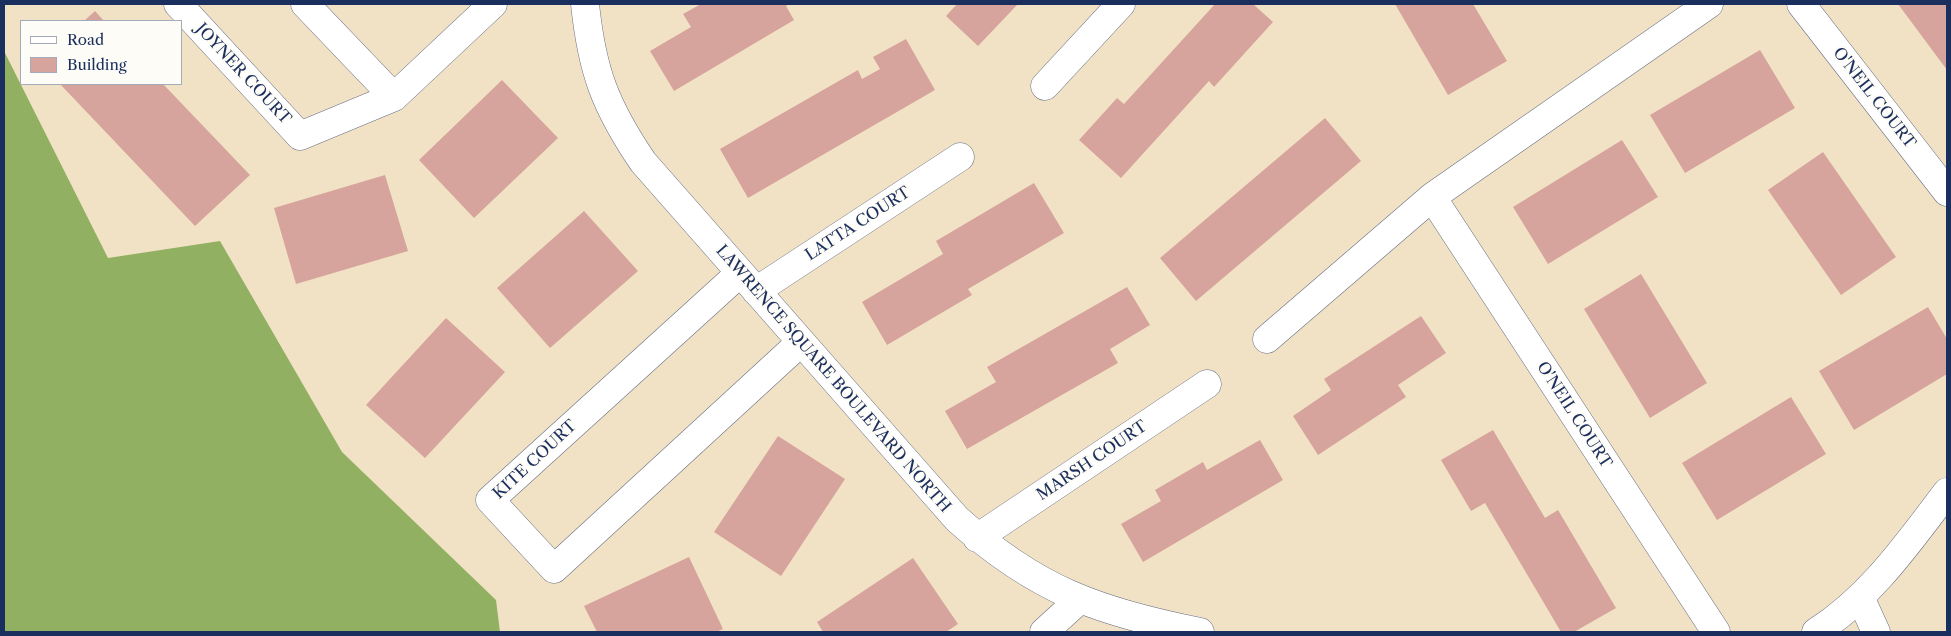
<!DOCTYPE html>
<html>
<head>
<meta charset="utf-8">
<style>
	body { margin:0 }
	#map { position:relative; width:1951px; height:636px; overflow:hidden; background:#f2e2c5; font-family:"Libre Caslon Text",serif }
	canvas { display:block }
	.frame { position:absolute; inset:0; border:5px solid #1b2f5e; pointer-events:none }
	.legend { position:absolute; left:20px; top:20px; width:162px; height:65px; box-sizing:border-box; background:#fdfcf7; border:1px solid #a3aaba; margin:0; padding:6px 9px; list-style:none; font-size:15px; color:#1b2f5e }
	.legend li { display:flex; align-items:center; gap:10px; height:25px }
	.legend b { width:25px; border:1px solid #a3aaba }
</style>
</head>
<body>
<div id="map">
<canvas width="1951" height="636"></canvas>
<div class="frame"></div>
<ul class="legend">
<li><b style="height:6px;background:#fff"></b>Road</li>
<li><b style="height:14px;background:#d6a49c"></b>Building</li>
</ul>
</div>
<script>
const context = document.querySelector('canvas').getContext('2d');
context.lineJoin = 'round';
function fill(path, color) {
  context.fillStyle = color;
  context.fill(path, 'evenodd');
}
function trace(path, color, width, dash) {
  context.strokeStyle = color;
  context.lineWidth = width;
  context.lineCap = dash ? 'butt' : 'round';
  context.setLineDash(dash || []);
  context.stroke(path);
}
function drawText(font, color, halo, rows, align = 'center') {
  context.font = font + ' "Libre Caslon Text",serif';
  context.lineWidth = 4;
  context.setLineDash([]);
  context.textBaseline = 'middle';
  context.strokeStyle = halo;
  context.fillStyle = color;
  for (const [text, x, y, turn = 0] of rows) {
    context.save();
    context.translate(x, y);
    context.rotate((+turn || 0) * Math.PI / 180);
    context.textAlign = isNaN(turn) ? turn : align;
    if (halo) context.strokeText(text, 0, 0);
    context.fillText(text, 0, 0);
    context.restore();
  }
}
fill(new Path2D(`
	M 4,51 L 108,258 L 220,241 L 342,452 L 496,600 L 500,632 L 4,632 Z`), '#92b062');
fill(new Path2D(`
	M 701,4 L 789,4 L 786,6 L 794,20 L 674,91 L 650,51 L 691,27 L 683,14 Z
	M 957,4 L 1018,4 L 978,46 L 946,16 Z
	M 1215,4 L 1253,4 L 1273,22 L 1214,87 L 1209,81 L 1121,178 L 1079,140 L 1117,98 L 1124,104 Z
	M 1395,4 L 1473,4 L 1507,61 L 1448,95 Z
	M 1898,4 L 1947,4 L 1947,70 Z
	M 95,11 L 104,21 L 84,21 Z
	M 906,39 L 935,90 L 748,198 L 720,149 L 858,70 L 862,79 L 880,69 L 873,57 Z
	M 1760,50 L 1795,108 L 1685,173 L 1650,115 Z
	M 502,80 L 558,138 L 474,218 L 419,160 Z
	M 60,84 L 163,84 L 250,175 L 195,226 Z
	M 1325,118 L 1361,161 L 1196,301 L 1160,258 Z
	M 1622,140 L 1658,197 L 1548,264 L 1513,207 Z
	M 1823,152 L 1896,257 L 1841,295 L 1768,190 Z
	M 385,175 L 408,251 L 296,284 L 274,208 Z
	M 1034,183 L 1064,233 L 968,289 L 972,295 L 887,345 L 862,302 L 943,254 L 936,241 Z
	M 584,211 L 638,271 L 550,348 L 497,288 Z
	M 1641,274 L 1707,383 L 1650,418 L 1584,309 Z
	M 1127,287 L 1150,325 L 1110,349 L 1118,363 L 967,449 L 945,411 L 996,382 L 987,367 Z
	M 1928,307 L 1947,339 L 1947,374 L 1854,430 L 1819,371 Z
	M 1421,316 L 1446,353 L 1398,385 L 1406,397 L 1318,455 L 1293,416 L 1331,390 L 1324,379 Z
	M 446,318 L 505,372 L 425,458 L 366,405 Z
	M 1791,397 L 1826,454 L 1717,520 L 1682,463 Z
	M 1493,430 L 1545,518 L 1558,510 L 1616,608 L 1574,632 L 1561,632 L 1485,503 L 1471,511 L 1441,460 Z
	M 778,436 L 845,479 L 781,576 L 714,532 Z
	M 1260,440 L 1283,480 L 1143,562 L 1121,524 L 1161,501 L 1155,490 L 1203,462 L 1207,470 Z
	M 689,557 L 723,629 L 716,632 L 597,632 L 584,606 Z
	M 913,558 L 958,624 L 946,632 L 823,632 L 817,622 Z`), '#d6a49c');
const minor = new Path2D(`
	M 178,4 L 300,136 L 394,97 L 305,4
	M 585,4 C 592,71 605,106 643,162 L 957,519 C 1036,590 1099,612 1200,632
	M 1801,4 L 1947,192
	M 1045,86 L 1121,4
	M 394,97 L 493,4
	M 1432,197 L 1716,632
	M 740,273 L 490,500 L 554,569 L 801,342
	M 756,291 L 960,157
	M 1267,339 L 1432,197 L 1709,4
	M 977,538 L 1207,384
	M 1860,597 L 1876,632
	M 1044,632 L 1079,600
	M 1816,632 C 1871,597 1908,543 1947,492`);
trace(minor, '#666e82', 29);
trace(minor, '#fff', 28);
drawText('16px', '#1b2f5e', '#fdfcf7', [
	["JOYNER COURT",243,74,47],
	["O'NEIL COURT",1874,98,52],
	["LATTA COURT",858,224,-33],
	["LAWRENCE SQUARE BOULEVARD NORTH",833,379,49],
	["O'NEIL COURT",1574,415,57],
	["KITE COURT",535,460,-43],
	["MARSH COURT",1092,461,-34]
]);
</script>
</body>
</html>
